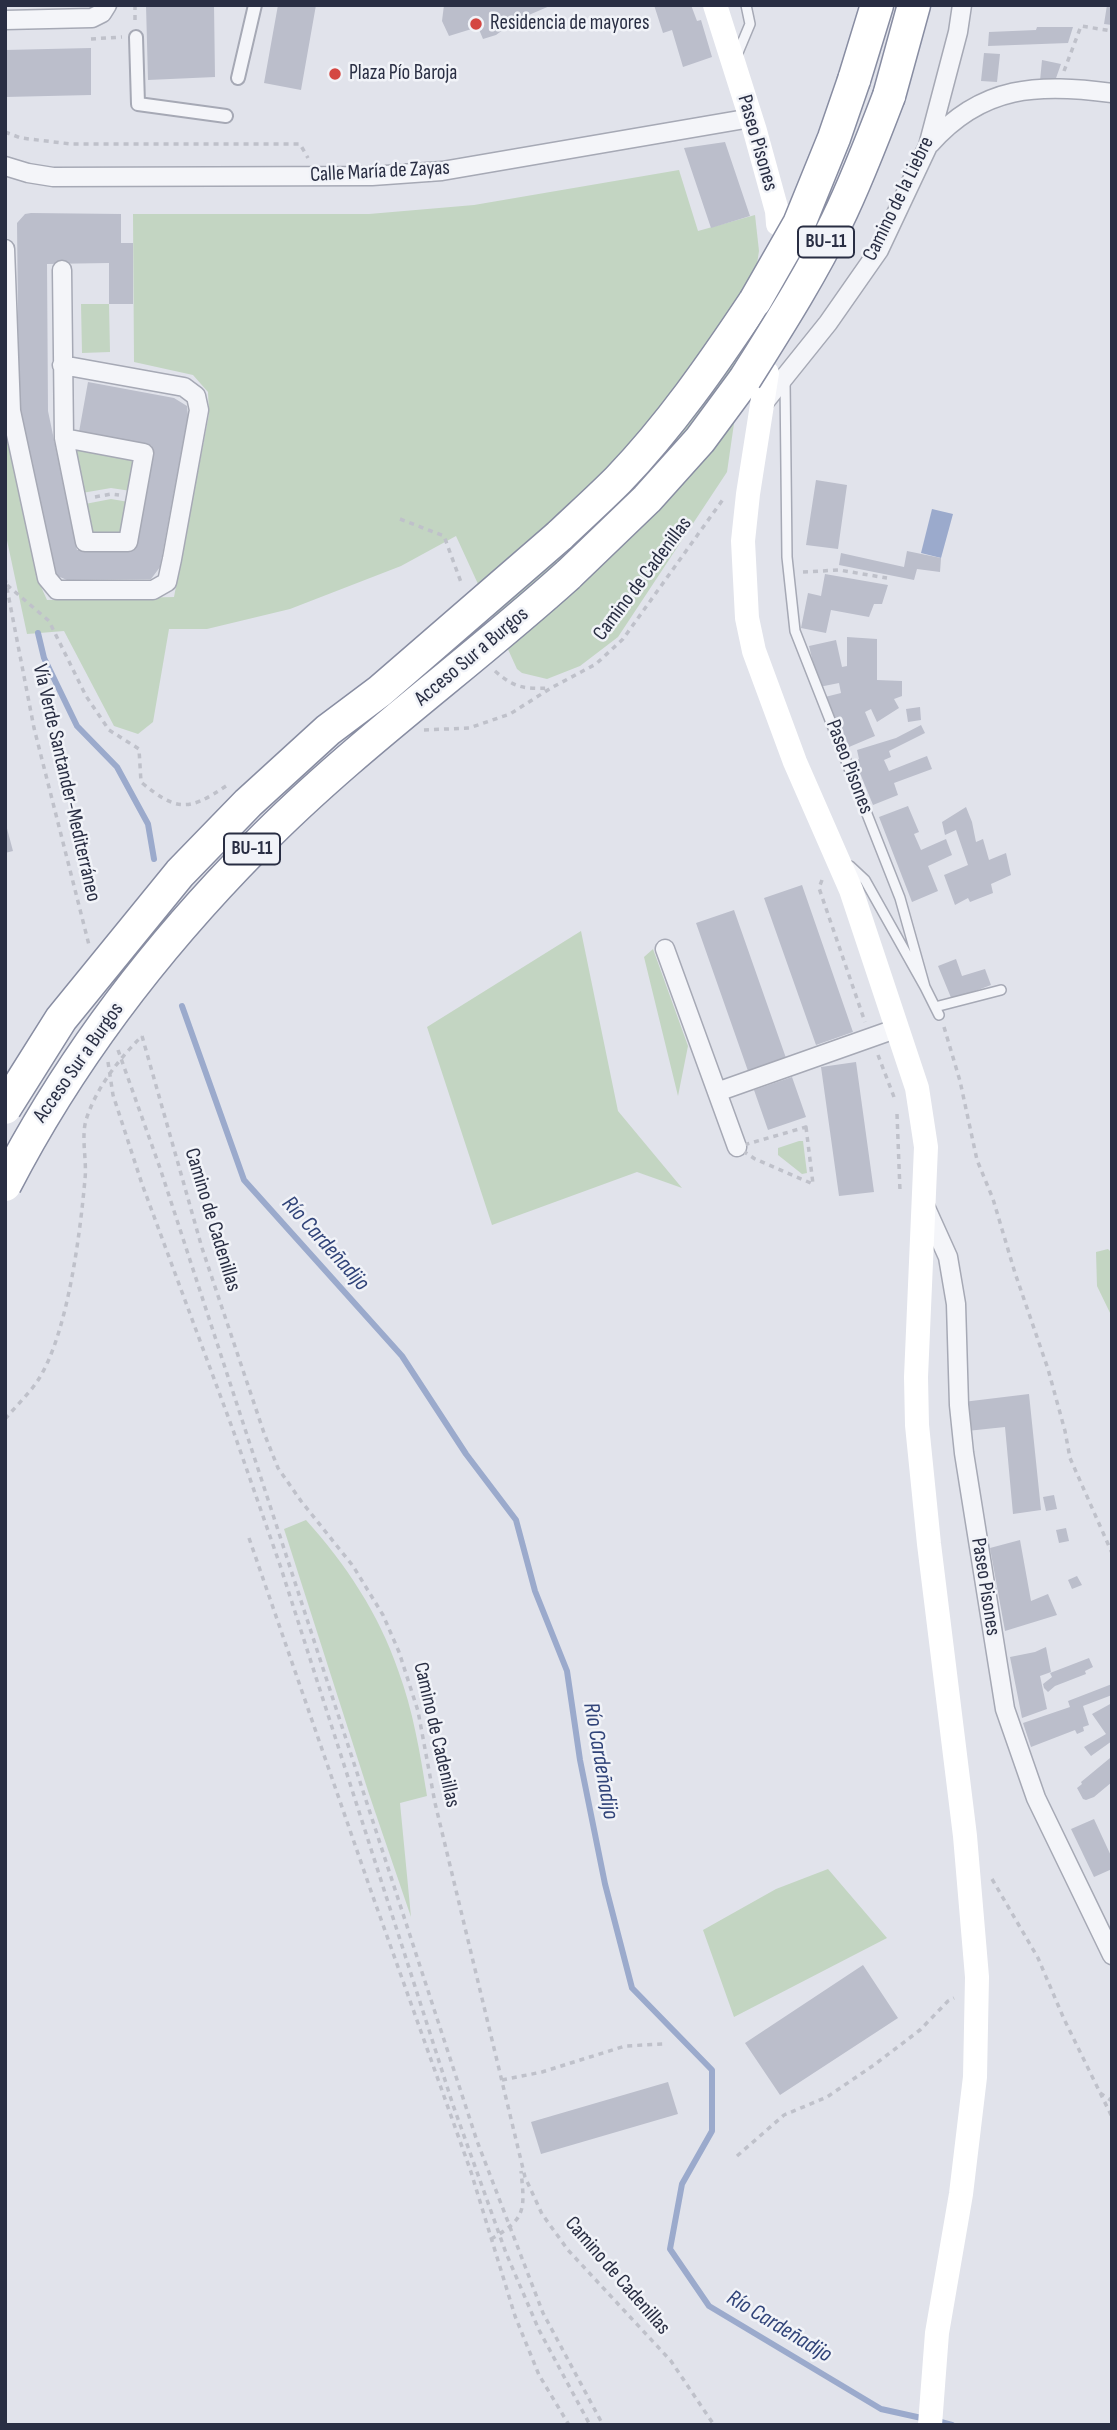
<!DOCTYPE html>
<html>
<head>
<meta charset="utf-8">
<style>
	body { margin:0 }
	#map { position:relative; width:1117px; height:2430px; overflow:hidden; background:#e1e3eb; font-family:"Sofia Sans Condensed",sans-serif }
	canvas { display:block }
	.frame { position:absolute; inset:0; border:7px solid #292e43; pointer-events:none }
</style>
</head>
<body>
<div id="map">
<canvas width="1117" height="2430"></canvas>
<div class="frame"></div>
</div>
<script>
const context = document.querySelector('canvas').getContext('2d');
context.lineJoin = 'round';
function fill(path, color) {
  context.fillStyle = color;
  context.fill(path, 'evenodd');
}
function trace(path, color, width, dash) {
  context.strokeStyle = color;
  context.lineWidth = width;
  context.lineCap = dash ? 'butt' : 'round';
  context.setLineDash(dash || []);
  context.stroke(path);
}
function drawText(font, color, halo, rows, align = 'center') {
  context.font = font + ' "Sofia Sans Condensed",sans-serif';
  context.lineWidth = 5;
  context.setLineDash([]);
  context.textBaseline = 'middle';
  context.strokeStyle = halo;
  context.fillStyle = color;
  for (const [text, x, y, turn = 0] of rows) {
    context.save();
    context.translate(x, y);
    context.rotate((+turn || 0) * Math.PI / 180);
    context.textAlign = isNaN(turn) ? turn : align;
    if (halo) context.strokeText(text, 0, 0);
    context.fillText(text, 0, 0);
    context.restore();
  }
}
fill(new Path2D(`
	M 679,170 L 698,231 L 755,215 L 759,251 L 757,264 L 727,472 L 618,637 L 580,666 L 547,679 L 522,673 L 517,669 L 456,536 L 401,566 L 290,609 L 207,629 L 169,629 L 153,722 L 138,734 L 114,726 L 64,631 L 27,634 L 5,531 L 5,429 L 38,580 L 47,600 L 174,597 L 209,414 L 208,392 L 193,375 L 134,362 L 133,214 L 369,214 L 474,205 Z
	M 81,304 L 109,304 L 110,352 L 82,353 Z
	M 74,449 L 136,460 L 131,491 L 111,488 L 82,493 Z
	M 111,499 L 129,502 L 123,534 L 91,534 L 85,504 Z
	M 581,931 L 618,1111 L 682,1188 L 637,1172 L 492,1225 L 427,1027 Z
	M 653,949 L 688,1046 L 678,1096 L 644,957 Z
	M 799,1141 L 803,1141 L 807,1173 L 802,1174 L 778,1155 L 778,1148 Z
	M 1108,1249 L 1112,1253 L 1112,1317 L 1097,1286 L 1096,1252 Z
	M 306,1520 C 345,1563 379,1614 398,1670 C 413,1710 420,1753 427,1796 L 400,1803 L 411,1917 L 369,1794 L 284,1529 Z
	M 828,1869 L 887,1938 L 734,2017 L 703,1930 L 776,1889 Z`), '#c3d5c2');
fill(new Path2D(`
	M 932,509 L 953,514 L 941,558 L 921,553 Z`), '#9baacc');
trace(new Path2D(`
	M 38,633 L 44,658 L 77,726 L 117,767 L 148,824 L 154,859
	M 182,1006 L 244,1180 L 402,1356 L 466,1454 L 516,1520 L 535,1591 L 567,1671 L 580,1760 L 605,1884 L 632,1988 L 712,2070 L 712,2131 L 682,2184 L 670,2249 L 709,2306 L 881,2409 L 926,2419
	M 937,2421 L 952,2425`), '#9baacc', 6);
fill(new Path2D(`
	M 146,5 L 214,5 L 215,77 L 148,80 Z
	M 278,5 L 316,5 L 301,90 L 264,83 Z
	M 444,5 L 552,5 L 515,21 L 496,35 L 483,39 L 478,27 L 449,36 L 442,21 Z
	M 654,5 L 691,5 L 697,21 L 701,20 L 712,57 L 683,67 L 672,30 L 663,33 Z
	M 1107,5 L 1112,5 L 1112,25 L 1104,24 Z
	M 1037,27 L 1073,27 L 1068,43 L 988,46 L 989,32 L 1036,30 Z
	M 91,48 L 91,95 L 5,97 L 5,50 Z
	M 984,53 L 1000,54 L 997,82 L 981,81 Z
	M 1042,60 L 1061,64 L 1055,81 L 1040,81 Z
	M 725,142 L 750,216 L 711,228 L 684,148 Z
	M 31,213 L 121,214 L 121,243 L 133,243 L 133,304 L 109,304 L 109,263 L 47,264 L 48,411 L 77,550 L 133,550 L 152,446 L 79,432 L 88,382 L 174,398 L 187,406 L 188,416 L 160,567 L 151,579 L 67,580 L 55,575 L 19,409 L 17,223 L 25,214 Z
	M 816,480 L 847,485 L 838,549 L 806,545 Z
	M 907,551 L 941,558 L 940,572 L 917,569 L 914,580 L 839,565 L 841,553 L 904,567 Z
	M 825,574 L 888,585 L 882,604 L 874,604 L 869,617 L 831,610 L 826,633 L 801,628 L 808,593 L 821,596 Z
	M 847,637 L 877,639 L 877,680 L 902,681 L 902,696 L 894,699 L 899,708 L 877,722 L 871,709 L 865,712 L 875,736 L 849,747 L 839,722 L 834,724 L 825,697 L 841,693 L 839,683 L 819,687 L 809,646 L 836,640 L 842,667 L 847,666 Z
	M 920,707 L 921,720 L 908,722 L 906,709 Z
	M 921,725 L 925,733 L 889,751 L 891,757 L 884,760 L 889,771 L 927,756 L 932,769 L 894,783 L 898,795 L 873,805 L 855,761 L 859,759 L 857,750 L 896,738 Z
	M 908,806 L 919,832 L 914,834 L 921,850 L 946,839 L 952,855 L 928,866 L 938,891 L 912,902 L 879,817 Z
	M 966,807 L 972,822 L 976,842 L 983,839 L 989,860 L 1006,853 L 1011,875 L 991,884 L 993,893 L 970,902 L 968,898 L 955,905 L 944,875 L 968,865 L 956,830 L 945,835 L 942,822 Z
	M 5,821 L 13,851 L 5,853 Z
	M 802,885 L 853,1032 L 816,1045 L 764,898 Z
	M 734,910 L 786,1058 L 748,1071 L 696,923 Z
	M 956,959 L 962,976 L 985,969 L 991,985 L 952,1000 L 938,966 Z
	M 856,1062 L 874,1192 L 839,1196 L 821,1067 Z
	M 792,1077 L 806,1117 L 768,1130 L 754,1090 Z
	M 1029,1394 L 1041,1510 L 1013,1514 L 1005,1427 L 967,1431 L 963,1402 Z
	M 1054,1495 L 1057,1509 L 1046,1511 L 1043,1497 Z
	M 1066,1528 L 1069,1541 L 1059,1543 L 1056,1530 Z
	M 1020,1540 L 1031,1601 L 1048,1594 L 1057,1615 L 1005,1631 L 990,1548 Z
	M 1077,1576 L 1082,1585 L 1072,1589 L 1068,1580 Z
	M 1046,1647 L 1051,1672 L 1040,1676 L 1047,1709 L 1022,1718 L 1010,1657 L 1035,1652 Z
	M 1089,1658 L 1093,1667 L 1085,1671 L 1086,1674 L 1055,1686 L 1048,1692 L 1044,1688 L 1043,1684 L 1052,1677 L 1050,1673 Z
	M 1112,1684 L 1112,1695 L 1083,1706 L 1089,1725 L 1083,1727 L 1084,1731 L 1077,1734 L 1075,1730 L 1031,1747 L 1023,1723 L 1070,1707 L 1068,1701 Z
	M 1112,1703 L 1112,1741 L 1091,1756 L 1084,1747 L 1106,1734 L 1092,1714 Z
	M 1110,1758 L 1112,1782 L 1094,1797 L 1086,1800 L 1083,1799 L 1077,1788 L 1082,1784 L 1081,1782 Z
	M 1094,1819 L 1112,1858 L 1112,1869 L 1094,1877 L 1071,1829 Z
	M 863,1965 L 898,2018 L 780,2095 L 745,2043 Z
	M 668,2082 L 678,2114 L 541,2154 L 531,2122 Z`), '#bbbecb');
const service = new Path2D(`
	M 737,55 L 750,24 L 746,5
	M 785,381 L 787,557 L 795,631 L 900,898 L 925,987 L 865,880 L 850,866
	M 925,987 L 939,1015
	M 935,1007 L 1001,990`);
const pedestrian = new Path2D(`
	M 136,37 L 138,104 L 226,116
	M 238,78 L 255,5`);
const minor = new Path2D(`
	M 5,20 L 92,18 L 102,13 L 107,5
	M 930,144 C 982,85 1039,83 1112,93
	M 5,166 L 28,173 L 53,177 L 372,176 L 442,171 L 751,118
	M 5,249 L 11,411 L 47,578 L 57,590 L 153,590 L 167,582 L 172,559 L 199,410 L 196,396 L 184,387 L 62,365
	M 62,270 L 64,438 L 85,542 L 128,542 L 144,453 L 64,438
	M 763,404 L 828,323 L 879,250 L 928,146 L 958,32 L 962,5
	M 665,949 L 737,1147
	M 717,1092 L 898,1028
	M 925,1206 L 948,1257 L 956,1304 L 959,1405 L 964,1453 L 1005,1709 L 1036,1798 L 1112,1955`);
const motorway = new Path2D(`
	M 854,80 L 877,5
	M 889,96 L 914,5
	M 559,536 C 579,517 599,499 618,480 C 670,426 713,364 755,301
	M 568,575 L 647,499 L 700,440 L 745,379`);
trace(service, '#a6a9b5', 12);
trace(pedestrian, '#a6a9b5', 16);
trace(minor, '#a6a9b5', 21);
trace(motorway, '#888da2', 35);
trace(new Path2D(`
	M 135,5 L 135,22
	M 91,39 L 122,37
	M 1064,71 L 1081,26 L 1112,31
	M 5,132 L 21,138 L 71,144 L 300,144 L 308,158
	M 95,497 L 111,494 L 119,495
	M 400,519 L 444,536 L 462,585
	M 803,572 L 839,570 L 887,578
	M 5,578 L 34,728 L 89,945
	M 7,585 L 49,621 L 86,696 L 109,730 L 139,749 L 141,782 C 176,811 188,812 226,786
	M 495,671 C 514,688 524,689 549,688
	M 424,730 L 469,728 L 510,714 L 551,688 L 596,664 L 623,639 L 724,498
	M 822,880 L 819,888 L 865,1022
	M 944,1027 L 960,1081 L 977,1160 L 993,1199 L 1015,1273 L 1048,1369 L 1065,1431 L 1070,1458 L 1112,1553
	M 142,1036 L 202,1248 L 264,1433 L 278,1468 L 301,1501 L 353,1566 L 383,1615 L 399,1652 L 418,1711 L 435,1803 L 525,2177 L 542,2214 L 568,2250 L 671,2361 L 714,2425
	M 118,1050 L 160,1168 L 477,2141 L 543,2313 L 603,2425
	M 878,1055 L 894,1097
	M 108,1062 L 113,1095 L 142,1184 L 233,1430 L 280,1565 L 453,2105 L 506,2253 L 539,2330 L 590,2425
	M 897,1114 L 900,1191
	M 806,1127 L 813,1184 L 755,1159 L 737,1147 Z
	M 5,1419 C 17,1405 31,1392 40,1377 C 68,1330 80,1235 85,1179 C 87,1161 81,1138 86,1120 C 96,1088 119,1059 142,1036
	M 249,1538 L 372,1894 L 471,2172 L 515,2316 L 539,2375 L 569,2425
	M 992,1879 L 1038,1958 L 1064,2019 L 1112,2117
	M 502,2080 L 542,2072 L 625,2046 L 664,2044
	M 1100,2093 L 1112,2101
	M 737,2156 L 784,2115 L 827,2097 L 874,2065 L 920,2030 L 948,2001 L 954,1998
	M 491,2239 C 526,2219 525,2210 521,2171`), '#bfc1ca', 3.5, [5, 5]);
trace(service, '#f4f5f9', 9);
trace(pedestrian, '#f4f5f9', 12);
trace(minor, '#f4f5f9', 18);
trace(new Path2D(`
	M 715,5 L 755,131 L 777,211 L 778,224
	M 767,373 L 748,494 L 743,541 L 747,618 L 754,651 L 795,762 L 851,890 L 917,1088 L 926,1147 L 916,1377 L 917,1425 L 929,1544 L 965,1836 L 977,1977 L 975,2077 L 961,2194 L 937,2333 L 930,2425`), '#fff', 24);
trace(motorway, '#fff', 32);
const motorwayBridge = new Path2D(`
	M 755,301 L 799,224 L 834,138 L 854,80
	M 745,379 C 777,328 811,275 837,221 C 857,180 873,138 889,96
	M 5,1108 L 61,1019 L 180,873 L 248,803 L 328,730 L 380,691 L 559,536
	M 5,1185 C 70,1059 157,946 256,846 C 352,748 466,667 568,575`);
trace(motorwayBridge, '#888da2', 35, []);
trace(motorwayBridge, '#fff', 32);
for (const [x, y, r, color] of [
	[476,24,7,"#d44742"],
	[335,74,7,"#d44742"]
]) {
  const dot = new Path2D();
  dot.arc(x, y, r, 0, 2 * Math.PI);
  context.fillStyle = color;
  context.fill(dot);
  trace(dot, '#f1f3f8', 2.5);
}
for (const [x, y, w] of [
	[826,242,56],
	[252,849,56]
]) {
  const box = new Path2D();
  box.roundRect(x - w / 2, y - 15.5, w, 31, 5);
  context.fillStyle = '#f1f3f8';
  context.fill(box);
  trace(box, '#292e43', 2);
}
drawText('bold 19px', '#292e43', null, [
	["BU-11",826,242],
	["BU-11",252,849]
]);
drawText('21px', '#292e43', '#f1f3f8', [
	["Residencia de mayores",490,24],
	["Plaza Pío Baroja",349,74]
], 'left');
drawText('21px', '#292e43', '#f1f3f8', [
	["Paseo Pisones",757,143,74],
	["Calle María de Zayas",380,172,-3],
	["Camino de la Liebre",899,199,-64],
	["Camino de Cadenillas",643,579,-53],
	["Acceso Sur a Burgos",472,657,-40],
	["Paseo Pisones",849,767,69],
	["Vía Verde Santander-Mediterráneo",66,783,77],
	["Acceso Sur a Burgos",79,1063,-55],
	["Camino de Cadenillas",212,1220,73],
	["Paseo Pisones",985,1587,81],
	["Camino de Cadenillas",436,1735,77],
	["Camino de Cadenillas",617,2276,49]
]);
drawText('italic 23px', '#314479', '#f1f3f8', [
	["Río Cardeñadijo",325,1244,48],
	["Río Cardeñadijo",600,1761,80],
	["Río Cardeñadijo",779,2327,31]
]);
</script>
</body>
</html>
